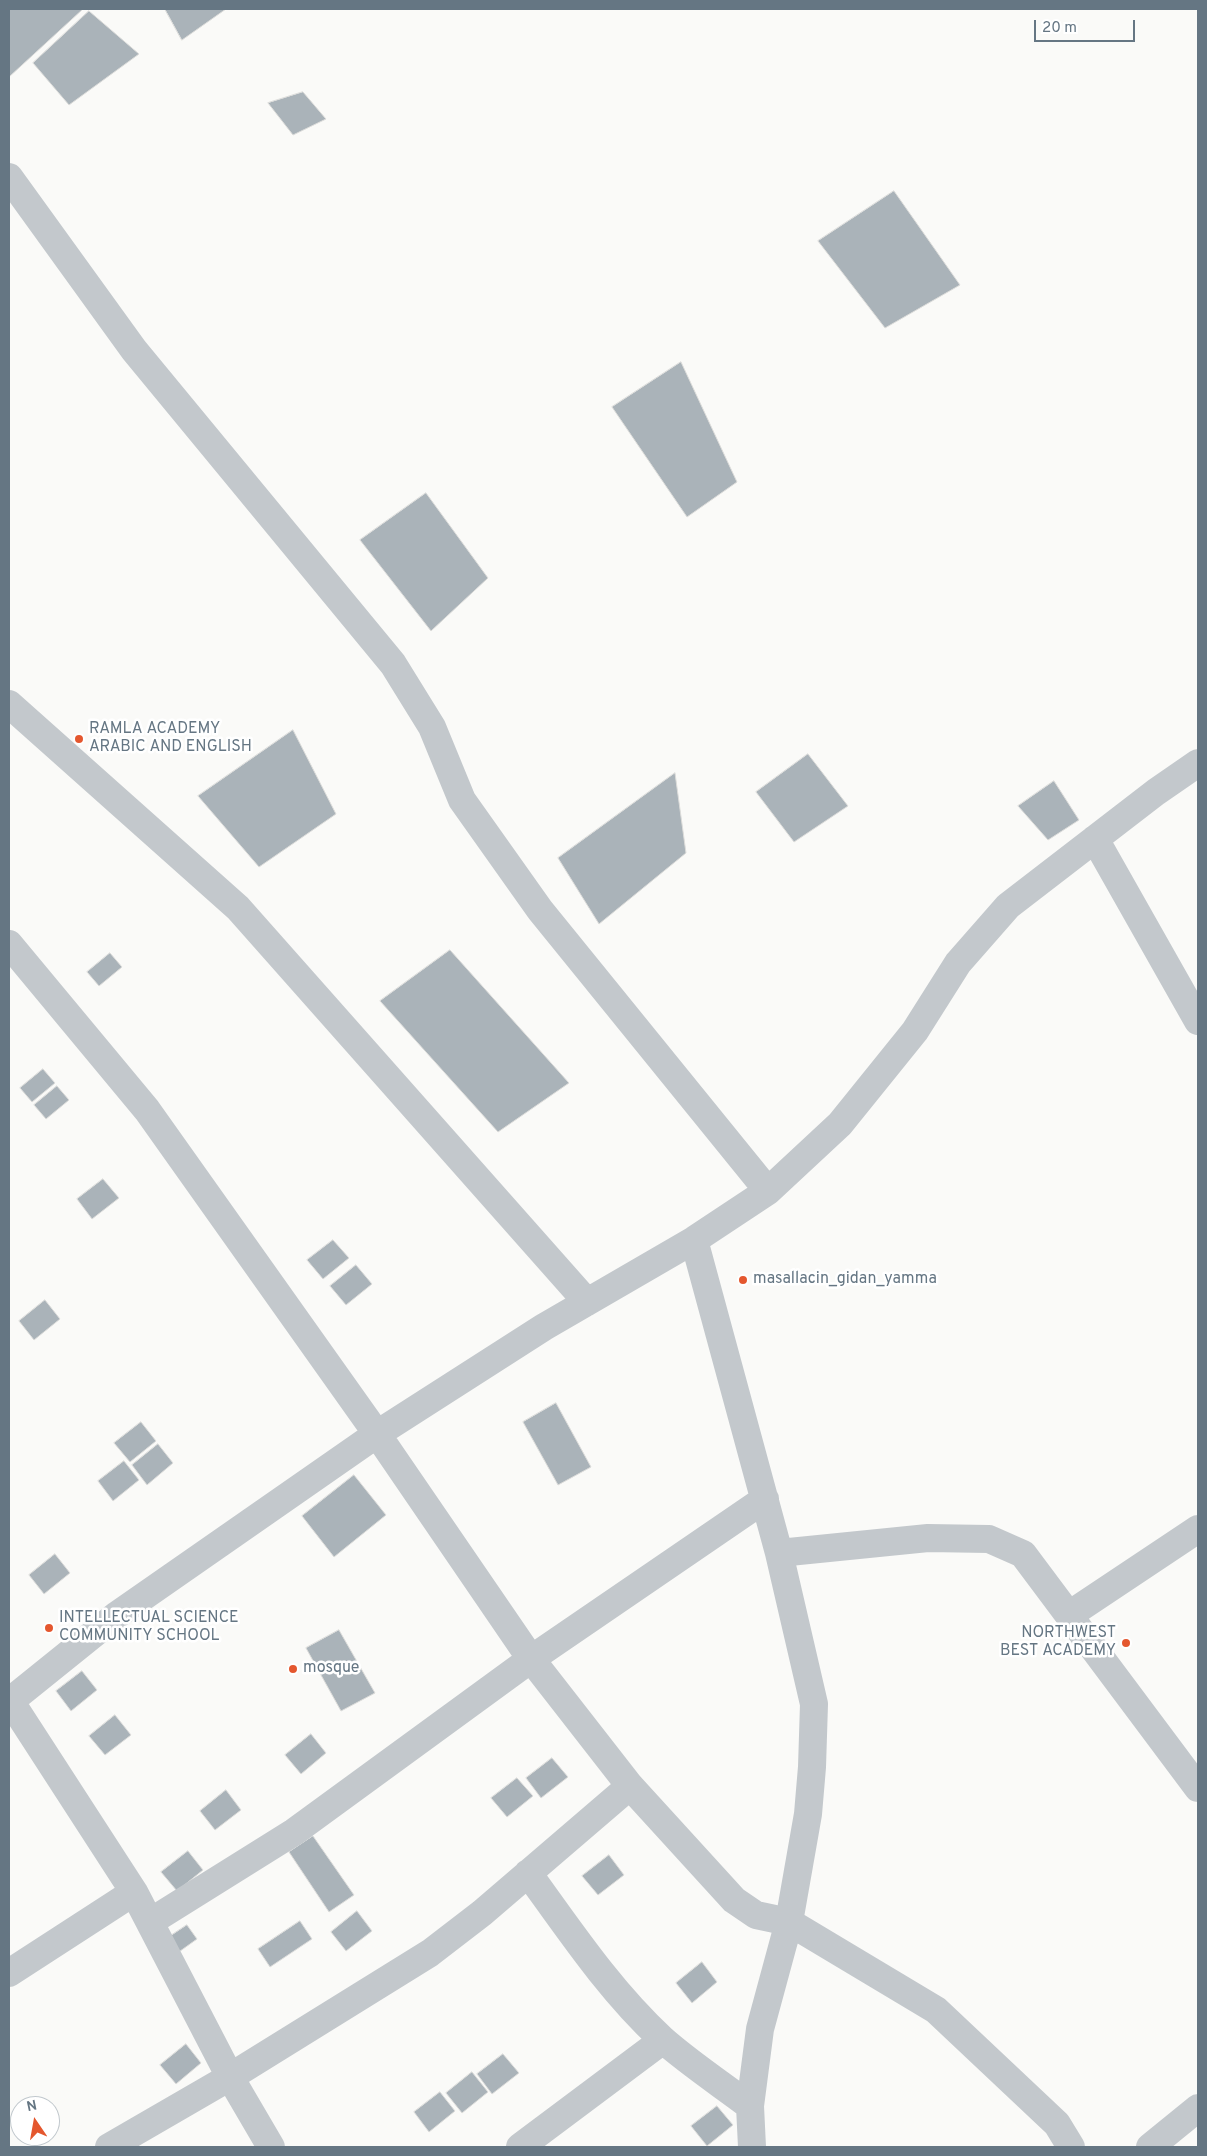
<!DOCTYPE html>
<html>
<head>
<meta charset="utf-8">
<style>
	body { margin:0 }
	#map { position:relative; width:1207px; height:2156px; overflow:hidden; background:#fafaf8; font-family:Overpass,sans-serif }
	canvas { display:block }
	.frame { position:absolute; inset:0; border:10px solid #657683; pointer-events:none }
	.north { position:absolute; left:10px; top:2096px; width:50px; height:50px; box-sizing:border-box; background:#fff; border:1px solid #c1c8cd; border-radius:50%; rotate:348deg; font-size:14px; font-weight:700; line-height:20px; text-align:center; color:#657683 }
	.north::after { content:''; display:block; margin:auto; width:18px; height:22px; background:#e4572e; clip-path:polygon(50% 0,100% 100%,50% 72%,0 100%) }
	.scale { position:absolute; left:1034px; top:20px; width:101px; height:22px; box-sizing:border-box; border:2px solid #657683; border-top:0; padding-left:6px; font-size:15px; line-height:18px; white-space:nowrap; color:#657683; -webkit-text-stroke:4px #fff; paint-order:stroke }
</style>
</head>
<body>
<div id="map">
<canvas width="1207" height="2156"></canvas>
<div class="frame"></div>
<div class="north">N</div>
<div class="scale">20 m</div>
</div>
<script>
const context = document.querySelector('canvas').getContext('2d');
context.lineJoin = 'round';
function fill(path, color) {
  context.fillStyle = color;
  context.fill(path, 'evenodd');
}
function trace(path, color, width, dash) {
  context.strokeStyle = color;
  context.lineWidth = width;
  context.lineCap = dash ? 'butt' : 'round';
  context.setLineDash(dash || []);
  context.stroke(path);
}
function drawText(font, color, halo, rows, align = 'center') {
  context.font = font + ' Overpass,sans-serif';
  context.lineWidth = 5;
  context.setLineDash([]);
  context.textBaseline = 'middle';
  context.strokeStyle = halo;
  context.fillStyle = color;
  for (const [text, x, y, turn = 0] of rows) {
    context.save();
    context.translate(x, y);
    context.rotate((+turn || 0) * Math.PI / 180);
    context.textAlign = isNaN(turn) ? turn : align;
    if (halo) context.strokeText(text, 0, 0);
    context.fillText(text, 0, 0);
    context.restore();
  }
}
const building = new Path2D(`
	M 9,9 L 83,9 L 9,77 Z
	M 165,9 L 226,9 L 182,40 Z
	M 89,11 L 139,54 L 69,105 L 33,63 Z
	M 303,92 L 326,119 L 293,135 L 268,103 Z
	M 894,191 L 960,285 L 885,328 L 818,241 Z
	M 681,362 L 737,482 L 687,517 L 612,407 Z
	M 426,493 L 488,578 L 431,631 L 360,540 Z
	M 293,730 L 336,814 L 259,867 L 198,796 Z
	M 808,754 L 848,806 L 794,842 L 756,792 Z
	M 675,773 L 686,853 L 599,924 L 558,858 Z
	M 1054,781 L 1079,820 L 1048,840 L 1018,806 Z
	M 450,950 L 569,1083 L 498,1132 L 380,1001 Z
	M 110,953 L 122,967 L 99,986 L 87,972 Z
	M 43,1069 L 55,1083 L 32,1102 L 20,1088 Z
	M 57,1086 L 69,1100 L 46,1119 L 34,1105 Z
	M 103,1179 L 119,1198 L 92,1219 L 77,1199 Z
	M 333,1240 L 349,1258 L 323,1279 L 307,1260 Z
	M 356,1265 L 372,1284 L 346,1305 L 330,1286 Z
	M 45,1300 L 60,1319 L 34,1340 L 19,1321 Z
	M 556,1403 L 591,1467 L 558,1485 L 523,1422 Z
	M 141,1422 L 156,1441 L 130,1462 L 114,1443 Z
	M 158,1444 L 173,1463 L 147,1485 L 132,1465 Z
	M 124,1461 L 139,1480 L 113,1501 L 98,1481 Z
	M 354,1475 L 386,1515 L 334,1557 L 302,1516 Z
	M 55,1554 L 70,1573 L 44,1594 L 29,1575 Z
	M 339,1630 L 375,1693 L 341,1711 L 306,1648 Z
	M 82,1671 L 97,1690 L 71,1711 L 56,1691 Z
	M 115,1715 L 131,1735 L 105,1755 L 89,1736 Z
	M 311,1734 L 326,1753 L 301,1774 L 285,1755 Z
	M 552,1758 L 568,1777 L 541,1798 L 526,1778 Z
	M 517,1778 L 533,1796 L 507,1817 L 491,1798 Z
	M 226,1790 L 241,1810 L 215,1830 L 200,1811 Z
	M 313,1836 L 354,1895 L 329,1912 L 289,1852 Z
	M 188,1851 L 203,1870 L 177,1891 L 161,1872 Z
	M 609,1855 L 624,1875 L 598,1895 L 582,1876 Z
	M 357,1911 L 372,1931 L 346,1951 L 331,1932 Z
	M 300,1921 L 312,1939 L 270,1967 L 258,1949 Z
	M 187,1925 L 197,1939 L 176,1954 L 166,1939 Z
	M 702,1962 L 717,1982 L 692,2003 L 676,1983 Z
	M 186,2044 L 201,2063 L 176,2084 L 160,2065 Z
	M 503,2054 L 519,2073 L 492,2094 L 477,2074 Z
	M 472,2072 L 488,2092 L 462,2113 L 446,2093 Z
	M 440,2092 L 455,2111 L 429,2132 L 414,2112 Z
	M 717,2106 L 733,2125 L 707,2146 L 691,2126 Z`);
fill(building, '#aab3b9');
trace(building, '#dcdcda', 1);
trace(new Path2D(`
	M 9,177 L 134,350 L 393,664 L 432,727 L 462,800 L 540,910 L 768,1191
	M 9,704 L 238,908 L 587,1302
	M 1095,839 L 1198,1021
	M 9,944 L 147,1110 L 377,1434 L 531,1659 L 630,1786 L 734,1900 L 756,1915 L 789,1922 L 936,2010 L 1057,2124 L 1071,2147
	M 694,1240 L 779,1553 L 814,1704 L 812,1767 L 808,1814 L 789,1922 L 760,2029 L 750,2106 L 752,2147
	M 779,1553 L 928,1538 L 989,1539 L 1023,1554 L 1198,1788
	M 1069,1615 L 1198,1529
	M 9,1699 L 134,1892 L 230,2077 L 271,2147
	M 9,1702 L 117,1615 L 377,1434 L 544,1327 L 694,1240 L 768,1191 L 840,1124 L 915,1031 L 958,963 L 1008,906 L 1156,792 L 1198,763
	M 528,1873 C 570,1931 610,1991 662,2039 C 689,2063 721,2084 750,2106
	M 150,1922 L 294,1832 L 531,1659 L 765,1499
	M 9,1973 L 134,1892
	M 109,2147 L 230,2077 L 430,1953 L 482,1913 L 630,1786
	M 520,2147 L 663,2040
	M 1150,2147 L 1198,2108`), '#c3c8cc', 28);
for (const [x, y, r, color] of [
	[79,739,5,"#e4572e"],
	[743,1280,5,"#e4572e"],
	[49,1628,5,"#e4572e"],
	[1126,1643,5,"#e4572e"],
	[293,1669,5,"#e4572e"]
]) {
  const dot = new Path2D();
  dot.arc(x, y, r, 0, 2 * Math.PI);
  context.fillStyle = color;
  context.fill(dot);
  trace(dot, '#fff', 2);
}
drawText('16px', '#657683', '#fff', [
	["RAMLA ACADEMY",89,730],
	["ARABIC AND ENGLISH",89,748],
	["masallacin_gidan_yamma",753,1280],
	["INTELLECTUAL SCIENCE",59,1619],
	["COMMUNITY SCHOOL",59,1637],
	["NORTHWEST",1116,1634,"right"],
	["BEST ACADEMY",1116,1652,"right"],
	["mosque",303,1669]
], 'left');
</script>
</body>
</html>
